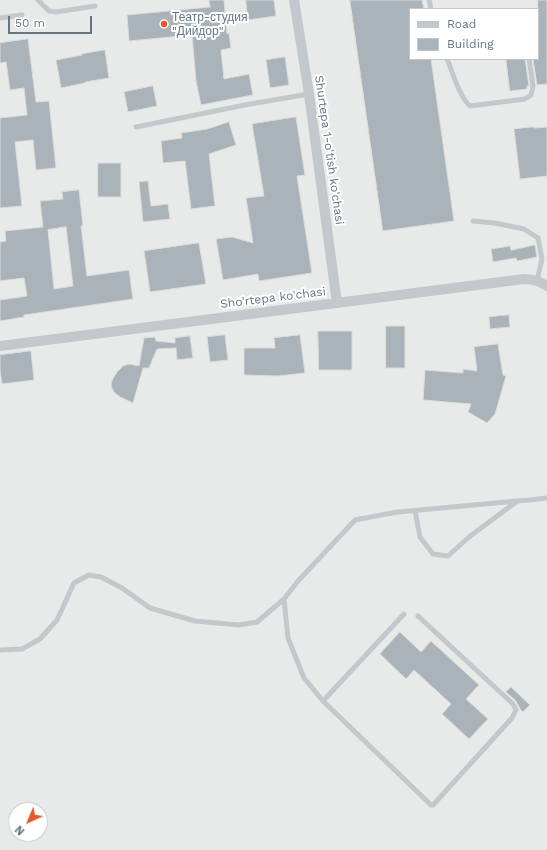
<!DOCTYPE html>
<html>
<head>
<meta charset="utf-8">
<style>
	body { margin:0 }
	#map { position:relative; width:547px; height:850px; overflow:hidden; background:#fafaf8; font-family:"Work Sans",sans-serif }
	canvas { display:block }
	.legend { position:absolute; left:409px; top:8px; width:130px; height:52px; box-sizing:border-box; background:#fff; border:1px solid #c1c8cd; margin:0; padding:5px 7px; list-style:none; font-size:12px; color:#657683 }
	.legend li { display:flex; align-items:center; gap:8px; height:20px }
	.legend b { width:20px; border:1px solid #c1c8cd }
	.north { position:absolute; left:8px; top:802px; width:40px; height:40px; box-sizing:border-box; background:#fff; border:1px solid #c1c8cd; border-radius:50%; rotate:224deg; font-size:11px; font-weight:700; line-height:16px; text-align:center; color:#657683 }
	.north::after { content:''; display:block; margin:auto; width:14px; height:18px; background:#e4572e; clip-path:polygon(50% 0,100% 100%,50% 72%,0 100%) }
	.scale { position:absolute; left:8px; top:16px; width:84px; height:18px; box-sizing:border-box; border:2px solid #657683; border-top:0; padding-left:5px; font-size:12px; line-height:14px; white-space:nowrap; color:#657683; -webkit-text-stroke:3px #fff; paint-order:stroke }
</style>
</head>
<body>
<div id="map">
<canvas width="547" height="850"></canvas>
<ul class="legend">
<li><b style="height:5px;background:#c3c8cc"></b>Road</li>
<li><b style="height:11px;background:#aab3b9"></b>Building</li>
</ul>
<div class="north">N</div>
<div class="scale">50 m</div>
</div>
<script>
const context = document.querySelector('canvas').getContext('2d');
context.lineJoin = 'round';
function fill(path, color) {
  context.fillStyle = color;
  context.fill(path, 'evenodd');
}
function trace(path, color, width, dash) {
  context.strokeStyle = color;
  context.lineWidth = width;
  context.lineCap = dash ? 'butt' : 'round';
  context.setLineDash(dash || []);
  context.stroke(path);
}
function drawText(font, color, halo, rows, align = 'center') {
  context.font = font + ' "Work Sans",sans-serif';
  context.lineWidth = 4;
  context.setLineDash([]);
  context.textBaseline = 'middle';
  context.strokeStyle = halo;
  context.fillStyle = color;
  for (const [text, x, y, turn = 0] of rows) {
    context.save();
    context.translate(x, y);
    context.rotate((+turn || 0) * Math.PI / 180);
    context.textAlign = isNaN(turn) ? turn : align;
    if (halo) context.strokeText(text, 0, 0);
    context.fillText(text, 0, 0);
    context.restore();
  }
}
fill(new Path2D(`
	M 0,0 L 547,0 L 547,850 L 0,850 ZM 410,9 L 538,9 L 538,59 L 410,59 ZM 16,810 L 40,810 L 40,834 L 16,834 Z`), '#e8e9e9');
const building = new Path2D(`
	M 209,0 L 224,0 L 227,34 L 229,33 L 231,48 L 221,50 L 224,79 L 249,74 L 253,95 L 201,105 L 196,81 L 192,35 L 129,41 L 127,15 L 210,7 Z
	M 246,0 L 274,0 L 276,16 L 248,20 Z
	M 350,0 L 422,0 L 424,9 L 410,9 L 410,59 L 431,59 L 454,221 L 383,231 Z
	M 538,0 L 547,0 L 547,84 L 537,85 L 533,59 L 538,59 Z
	M 28,39 L 36,102 L 49,101 L 56,168 L 36,170 L 33,140 L 15,142 L 22,206 L 0,208 L 0,118 L 27,115 L 24,88 L 10,90 L 6,62 L 0,63 L 0,43 Z
	M 105,50 L 109,78 L 85,82 L 85,83 L 61,88 L 56,60 L 82,55 L 82,54 Z
	M 285,57 L 289,85 L 270,88 L 266,60 Z
	M 506,59 L 525,59 L 529,86 L 527,86 L 527,89 L 510,91 Z
	M 153,86 L 157,106 L 128,112 L 124,92 Z
	M 296,117 L 305,175 L 297,176 L 312,273 L 259,281 L 258,274 L 223,280 L 216,239 L 232,237 L 253,243 L 246,198 L 264,196 L 252,124 Z
	M 229,122 L 236,145 L 209,154 L 215,206 L 191,209 L 185,161 L 163,163 L 161,141 L 182,138 L 181,133 L 207,129 Z
	M 534,127 L 534,128 L 547,127 L 547,176 L 520,179 L 514,129 Z
	M 98,163 L 121,163 L 121,197 L 98,197 Z
	M 148,181 L 151,206 L 168,204 L 170,219 L 143,222 L 139,182 Z
	M 79,190 L 83,226 L 81,226 L 87,276 L 129,270 L 133,299 L 24,315 L 24,317 L 0,321 L 0,300 L 27,296 L 24,278 L 0,281 L 0,242 L 6,241 L 5,231 L 43,227 L 40,201 L 63,199 L 62,192 ZM 66,227 L 73,286 L 54,289 L 48,230 Z
	M 199,243 L 206,284 L 150,292 L 144,251 Z
	M 535,245 L 537,257 L 517,261 L 516,258 L 493,262 L 491,249 L 510,246 L 511,250 Z
	M 509,315 L 510,327 L 490,329 L 489,317 Z
	M 386,326 L 405,326 L 405,368 L 386,368 Z
	M 318,331 L 352,331 L 352,370 L 319,370 Z
	M 225,335 L 228,360 L 210,362 L 207,337 Z
	M 300,335 L 305,373 L 278,376 L 244,375 L 244,348 L 275,348 L 274,338 Z
	M 190,336 L 193,358 L 177,360 L 176,348 L 157,349 L 149,368 L 143,368 L 133,403 L 120,397 L 114,392 L 111,386 L 112,380 L 117,372 L 123,366 L 129,364 L 139,366 L 144,338 L 155,337 L 156,341 L 175,343 L 175,338 Z
	M 498,344 L 503,375 L 506,376 L 495,414 L 487,423 L 468,412 L 471,404 L 423,400 L 425,370 L 463,373 L 463,369 L 477,371 L 474,347 Z
	M 31,351 L 34,380 L 2,384 L 0,370 L 0,355 Z
	M 400,632 L 421,652 L 431,641 L 479,685 L 466,699 L 488,719 L 469,739 L 442,714 L 451,704 L 414,670 L 406,679 L 380,654 Z
	M 511,687 L 530,705 L 523,712 L 520,709 L 516,701 L 506,692 Z`);
fill(building, '#aab3b9');
trace(building, '#dcdcda', 1);
trace(new Path2D(`
	M 38,0 L 49,11 L 56,12 L 95,6
	M 429,0 L 431,9
	M 0,18 L 22,15
	M 447,59 C 453,73 459,96 470,106 L 525,99 L 531,95 L 533,86 L 529,59
	M 136,127 L 250,104 L 309,94
	M 473,221 L 495,223 L 524,229 L 538,238 L 542,259 L 537,281
	M 415,511 L 420,537 L 433,554 L 448,556 L 469,537 L 516,502
	M 418,616 L 513,704 L 516,710 L 512,718 L 433,805 L 431,805 L 323,701 L 304,678 L 288,638 L 284,599 L 299,580 L 355,520 L 381,515 L 398,512 L 517,501 L 530,500 L 547,498
	M 0,650 L 22,649 L 40,639 L 57,620 L 74,583 L 89,575 L 101,577 L 122,588 L 150,608 L 195,621 L 239,625 L 257,622 L 284,599
	M 323,701 L 404,614`), '#c3c8cc', 5);
trace(new Path2D(`
	M 294,0 L 309,94 L 337,303
	M 0,346 L 524,279 C 532,279 540,281 547,286`), '#c3c8cc', 10);
for (const [x, y, r, color] of [
	[164,24,4,"#e4572e"]
]) {
  const dot = new Path2D();
  dot.arc(x, y, r, 0, 2 * Math.PI);
  context.fillStyle = color;
  context.fill(dot);
  trace(dot, '#fff', 1.5);
}
drawText('12px', '#657683', '#fff', [
	["Театр-студия",172,17],
	["\"Дийдор\"",172,31]
], 'left');
drawText('12px', '#657683', '#fff', [
	["Shurtepa 1-o'tish ko'chasi",329,150,82],
	["Sho'rtepa ko'chasi",273,298,-7]
]);
</script>
</body>
</html>
